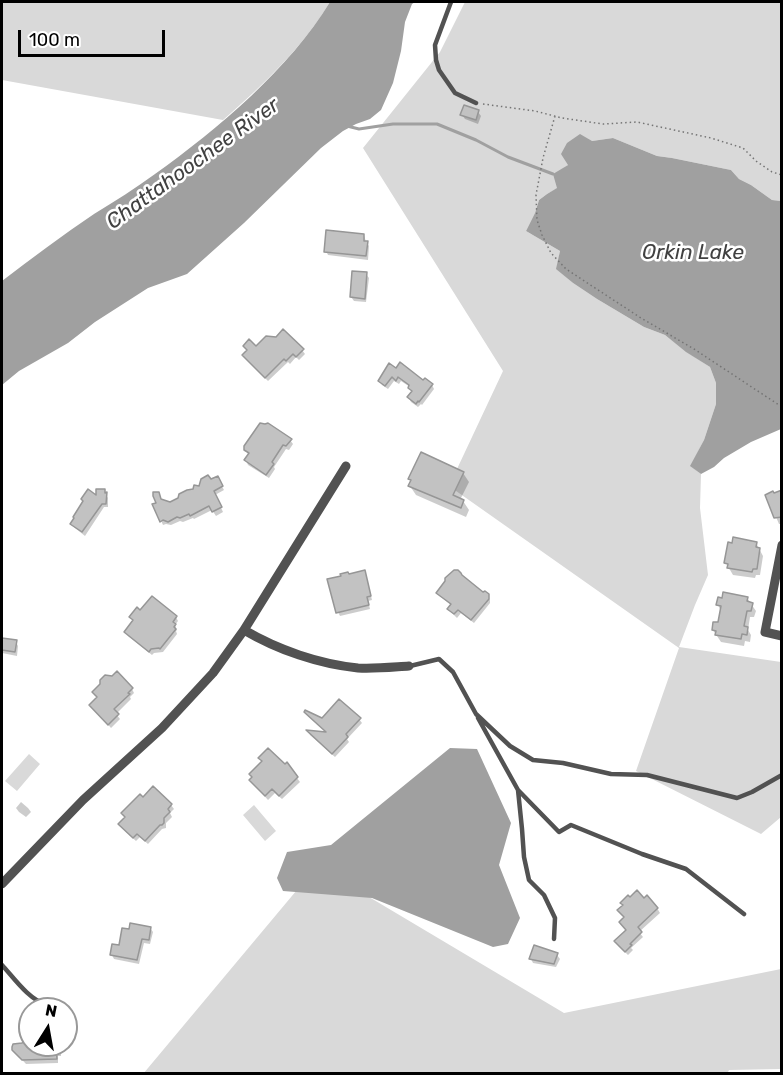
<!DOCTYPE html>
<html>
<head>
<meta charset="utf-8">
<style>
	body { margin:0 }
	#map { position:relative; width:783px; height:1075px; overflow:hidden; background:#fff; font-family:Rubik,sans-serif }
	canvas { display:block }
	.frame { position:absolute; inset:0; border:3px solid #000; pointer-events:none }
	.north { position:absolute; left:18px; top:997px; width:60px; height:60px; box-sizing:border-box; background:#fff; border:2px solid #999; border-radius:50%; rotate:11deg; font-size:16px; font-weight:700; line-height:24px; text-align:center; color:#000 }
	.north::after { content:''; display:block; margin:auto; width:21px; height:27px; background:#000; clip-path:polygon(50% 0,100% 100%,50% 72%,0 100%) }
	.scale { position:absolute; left:18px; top:30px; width:147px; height:27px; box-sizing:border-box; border:3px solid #000; border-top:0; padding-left:8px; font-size:18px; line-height:21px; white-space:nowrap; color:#000; -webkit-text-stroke:4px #fff; paint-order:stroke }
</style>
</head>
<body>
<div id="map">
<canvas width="783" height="1075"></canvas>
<div class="frame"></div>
<div class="north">N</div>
<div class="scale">100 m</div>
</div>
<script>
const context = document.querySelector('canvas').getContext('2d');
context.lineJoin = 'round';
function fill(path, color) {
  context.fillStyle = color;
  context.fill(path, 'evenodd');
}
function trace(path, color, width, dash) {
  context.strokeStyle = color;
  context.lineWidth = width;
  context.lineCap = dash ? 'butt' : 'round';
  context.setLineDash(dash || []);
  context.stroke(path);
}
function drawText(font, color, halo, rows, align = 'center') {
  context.font = font + ' Rubik,sans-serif';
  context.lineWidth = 5;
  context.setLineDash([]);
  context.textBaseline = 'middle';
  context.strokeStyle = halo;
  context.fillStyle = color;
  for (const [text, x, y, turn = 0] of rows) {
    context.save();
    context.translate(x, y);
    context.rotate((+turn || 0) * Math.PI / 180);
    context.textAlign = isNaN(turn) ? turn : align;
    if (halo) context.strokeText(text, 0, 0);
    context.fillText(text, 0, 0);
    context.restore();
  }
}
fill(new Path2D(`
	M 2,2 L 330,2 C 303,47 263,85 223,120 L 2,80 Z
	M 465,2 L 781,2 L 781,201 L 772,200 L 751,185 L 739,179 L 731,170 L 672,158 L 657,156 L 613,138 L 592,141 L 568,165 L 560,171 L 558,188 L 547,194 L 539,200 L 535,213 L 526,231 L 560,251 L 557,269 L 573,283 L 597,299 L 644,327 L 665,335 L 687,352 L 710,367 L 716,383 L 716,404 L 704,440 L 691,466 L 701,474 L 700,508 L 708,575 L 695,605 L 679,647 L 781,662 L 781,817 L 761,834 L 636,771 L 679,648 L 449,486 L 503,371 L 363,148 L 440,52 Z
	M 29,754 L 40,764 L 17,791 L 5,781 Z
	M 254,805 L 276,831 L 265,841 L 243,815 Z
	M 317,866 L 564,1013 L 781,969 L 781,1069 L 729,1070 L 727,1074 L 143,1074 Z`), '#d9d9d9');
fill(new Path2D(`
	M 330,2 L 415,2 L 412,4 L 405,22 L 401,51 L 393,83 L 381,110 L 370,119 L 356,124 L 343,131 L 321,148 L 244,223 L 187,274 L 148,288 L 95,322 L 68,343 L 19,371 L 2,385 L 2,281 C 32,258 63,235 94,214 C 115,201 136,188 155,174 C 218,129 290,68 330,2 Z
	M 580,134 L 592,141 L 613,138 L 657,156 L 672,158 L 731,170 L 739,179 L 751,185 L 772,200 L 781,201 L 781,429 L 751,442 L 724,458 L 714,467 L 701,474 L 690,466 L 704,440 L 716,404 L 716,383 L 710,367 L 686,352 L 665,335 L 644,327 L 597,299 L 573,283 L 556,269 L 560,251 L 526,231 L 535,213 L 539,200 L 547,194 L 557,188 L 553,174 L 568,165 L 561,154 L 567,143 Z
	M 450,748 L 477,749 L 511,823 L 499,865 L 520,918 L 508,944 L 493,947 L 372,898 L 283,891 L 277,878 L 287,852 L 331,845 Z`), '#a0a0a0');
fill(new Path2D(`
	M 478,112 L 481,116 L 478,124 L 465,119 L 462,115 Z
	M 364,235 L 366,242 L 369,246 L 368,260 L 328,255 L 326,251 Z
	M 366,274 L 369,278 L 366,302 L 354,301 L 351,297 Z
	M 244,346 L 302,350 L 305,354 L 299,360 L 296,357 L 290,364 L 288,362 L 268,381 L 247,360 L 247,350 Z
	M 390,365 L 432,385 L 434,389 L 422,405 L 421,404 L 418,407 L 411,402 L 409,398 L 412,392 L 410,387 L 401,381 L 399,384 L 394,381 L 388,389 L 382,385 L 380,381 Z
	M 290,440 L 293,444 L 289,450 L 286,449 L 274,467 L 275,469 L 269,478 L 248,465 L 246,460 L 248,454 L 246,450 Z
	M 463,473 L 469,482 L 460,500 L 463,501 L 469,510 L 466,517 L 416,495 L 410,486 L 412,482 L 410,479 Z
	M 217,478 L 224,490 L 215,495 L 223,512 L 216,516 L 212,510 L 194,519 L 193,518 L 183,522 L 180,521 L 171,525 L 166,524 L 163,525 L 154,505 L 158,503 L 158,493 L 162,501 L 171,504 Z
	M 782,490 L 782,524 L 779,524 L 767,496 Z
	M 104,491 L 108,498 L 108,507 L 104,507 L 85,536 L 75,528 L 72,524 Z
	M 756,543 L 763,556 L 760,575 L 756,575 L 755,578 L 733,575 L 726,563 Z
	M 366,576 L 372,600 L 368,601 L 370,609 L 340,616 L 338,612 Z
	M 462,578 L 487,595 L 490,600 L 490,603 L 474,623 L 461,613 L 457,618 L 452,613 L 449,609 L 452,606 L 441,597 L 438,593 Z
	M 747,598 L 756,611 L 754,617 L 750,617 L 748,630 L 751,635 L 750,642 L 745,641 L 744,646 L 721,642 L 713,630 L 719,624 L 721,611 L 718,605 Z
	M 141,612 L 176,617 L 178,621 L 175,625 L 177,630 L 176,631 L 177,634 L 163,652 L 154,653 L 152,655 L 128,636 L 126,632 L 133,622 L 131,617 Z
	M 2,640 L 16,642 L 18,646 L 17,656 L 2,653 Z
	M 132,689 L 134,693 L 130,697 L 131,699 L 116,714 L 120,719 L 111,728 L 91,705 Z
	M 306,713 L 322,720 L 359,719 L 362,723 L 347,739 L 349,742 L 335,757 L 310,735 L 309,732 L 327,733 L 308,716 Z
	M 260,758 L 297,778 L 300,782 L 282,799 L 275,793 L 268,800 L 251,781 L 263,763 Z
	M 153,788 L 171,805 L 174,809 L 170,813 L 172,817 L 166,823 L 166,828 L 162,829 L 148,844 L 140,837 L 136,841 L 122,828 L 120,824 Z
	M 21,802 L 28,808 L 31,812 L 26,817 L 19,812 L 16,808 Z
	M 644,900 L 657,908 L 660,913 L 639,932 L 643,937 L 631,948 L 633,950 L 628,955 L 619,946 L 627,931 L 620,922 Z
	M 150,928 L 153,932 L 150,944 L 144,943 L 139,964 L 114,959 L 112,955 L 120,946 Z
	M 557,955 L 560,959 L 556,967 L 533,963 L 531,959 Z
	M 30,1043 L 30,1045 L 61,1045 L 61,1056 L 58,1056 L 58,1063 L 26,1064 L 13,1050 L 22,1045 Z`), '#0003');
trace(new Path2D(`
	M 347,126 L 359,129 L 393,124 L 437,124 L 476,140 L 508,157 L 553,174`), '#a0a0a0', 3);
const building = new Path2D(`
	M 464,105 L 479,110 L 476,120 L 460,115 Z
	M 326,230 L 364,234 L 364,241 L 368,241 L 366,256 L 324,252 Z
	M 352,271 L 367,272 L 365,299 L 350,297 Z
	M 283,329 L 304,349 L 296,357 L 293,354 L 286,361 L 284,359 L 265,378 L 242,355 L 247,350 L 243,346 L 249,339 L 256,346 L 266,336 L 276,337 Z
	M 400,362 L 423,380 L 425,378 L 433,384 L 419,402 L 418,401 L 416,404 L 407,397 L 412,391 L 408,388 L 409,385 L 398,377 L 396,381 L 392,377 L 385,386 L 378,381 L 389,363 L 396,368 Z
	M 260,423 L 265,424 L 268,423 L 292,439 L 286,446 L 283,445 L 272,462 L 274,464 L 266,475 L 244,460 L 249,453 L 244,450 L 244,446 Z
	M 421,452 L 464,472 L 453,495 L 464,500 L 461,508 L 408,486 L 411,480 L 408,479 Z
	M 208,475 L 211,479 L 218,476 L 223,486 L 214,491 L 222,507 L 212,512 L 209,506 L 190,516 L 189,514 L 180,518 L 177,517 L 168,522 L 163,520 L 160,522 L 152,504 L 156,503 L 153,496 L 153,492 L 159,492 L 161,499 L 170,502 L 178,498 L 179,494 L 187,490 L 193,489 L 194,485 L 199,486 L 201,479 Z
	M 88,489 L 96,495 L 96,489 L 105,489 L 105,493 L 107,492 L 106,504 L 102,504 L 82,532 L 70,524 L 74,518 L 73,517 L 83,501 L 81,499 Z
	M 782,490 L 782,517 L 774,518 L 765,495 L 773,491 L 774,493 Z
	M 733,537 L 757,542 L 756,547 L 760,548 L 757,569 L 753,569 L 752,572 L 727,568 L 728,564 L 724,563 L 728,542 L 732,543 Z
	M 365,570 L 371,596 L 367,597 L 369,605 L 336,613 L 327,579 L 341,576 L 340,574 L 348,572 L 349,574 Z
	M 454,570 L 458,570 L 461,573 L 462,575 L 483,592 L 485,591 L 489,594 L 489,599 L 471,620 L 458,610 L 454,614 L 447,609 L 451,604 L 436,593 L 445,581 L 445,578 Z
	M 723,592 L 748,597 L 747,601 L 753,603 L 751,611 L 747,611 L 744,626 L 748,627 L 747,635 L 742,634 L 741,639 L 715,635 L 716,631 L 712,630 L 713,622 L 718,622 L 721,606 L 716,605 L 718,597 L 722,598 Z
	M 152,596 L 177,616 L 173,622 L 176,624 L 174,627 L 176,629 L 160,649 L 159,648 L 151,649 L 149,652 L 124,632 L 133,620 L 129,617 L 137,607 L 140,610 Z
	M 2,638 L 17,640 L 15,652 L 2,650 Z
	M 117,671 L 133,688 L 128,693 L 130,694 L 114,709 L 119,714 L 108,725 L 89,705 L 97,697 L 92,692 L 100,684 L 100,680 L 105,675 L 112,676 Z
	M 339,699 L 361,718 L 346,734 L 348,737 L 332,754 L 306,730 L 326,732 L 304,712 L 305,710 L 322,718 Z
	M 268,748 L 285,764 L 287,762 L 298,777 L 279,796 L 272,789 L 265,796 L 249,780 L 252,777 L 249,774 L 262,761 L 258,758 Z
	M 153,786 L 172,804 L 168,809 L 170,812 L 164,818 L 164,823 L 162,825 L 160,825 L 145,841 L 137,834 L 133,838 L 118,824 L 125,817 L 121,813 L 140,794 L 143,797 Z
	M 637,890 L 644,898 L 647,895 L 658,908 L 638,927 L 642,932 L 630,944 L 632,945 L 625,952 L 614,941 L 626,930 L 619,922 L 624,917 L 617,910 L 623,905 L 620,903 L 628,895 L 630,897 Z
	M 130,923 L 151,927 L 149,940 L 142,939 L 137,960 L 110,955 L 112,944 L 119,945 L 122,928 L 129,929 Z
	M 534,945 L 558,953 L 554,964 L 529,959 Z
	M 26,1039 L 30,1043 L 30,1045 L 56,1045 L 57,1059 L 22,1060 L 12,1050 L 12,1047 L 13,1044 L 22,1043 Z`);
fill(building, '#c2c2c2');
trace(building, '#969696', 1.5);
trace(new Path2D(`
	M 483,104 L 535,111 L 562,118 L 603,124 L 637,122 L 711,138 L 743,148 L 756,161 L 772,172 L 782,175
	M 555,116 L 543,158 L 536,195 L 537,220 L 542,235 L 551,253 L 566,269 L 641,318 L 694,349 L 782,407`), '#747474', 1.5, [1.5, 3]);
trace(new Path2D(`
	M 451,2 L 435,45 L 436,60 L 439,70 L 455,93 L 476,103
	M 410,666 L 439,659 L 453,672 L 476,714 L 510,746 L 533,760 L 563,763 L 611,774 L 647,775 L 737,798 L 752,792 L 782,775
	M 478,718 L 518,790 L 559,832 L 571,825 L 642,854 L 686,869 L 744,914
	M 518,790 L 522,829 L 524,857 L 529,880 L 544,895 L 555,918 L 554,939
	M 2,965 C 13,977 30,1001 46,1004`), '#525252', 4.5);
trace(new Path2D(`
	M 782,545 L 765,632 L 782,636
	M 244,630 C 278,650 319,664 358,668 C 375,669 393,667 409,666
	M 2,884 L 83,800 L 162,728 L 213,673 L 244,630 L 346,466`), '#525252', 9);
drawText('italic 21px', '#414141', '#fff', [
	["Chattahoochee River",193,164,-36],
	["Orkin Lake",693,253]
]);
</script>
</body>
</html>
